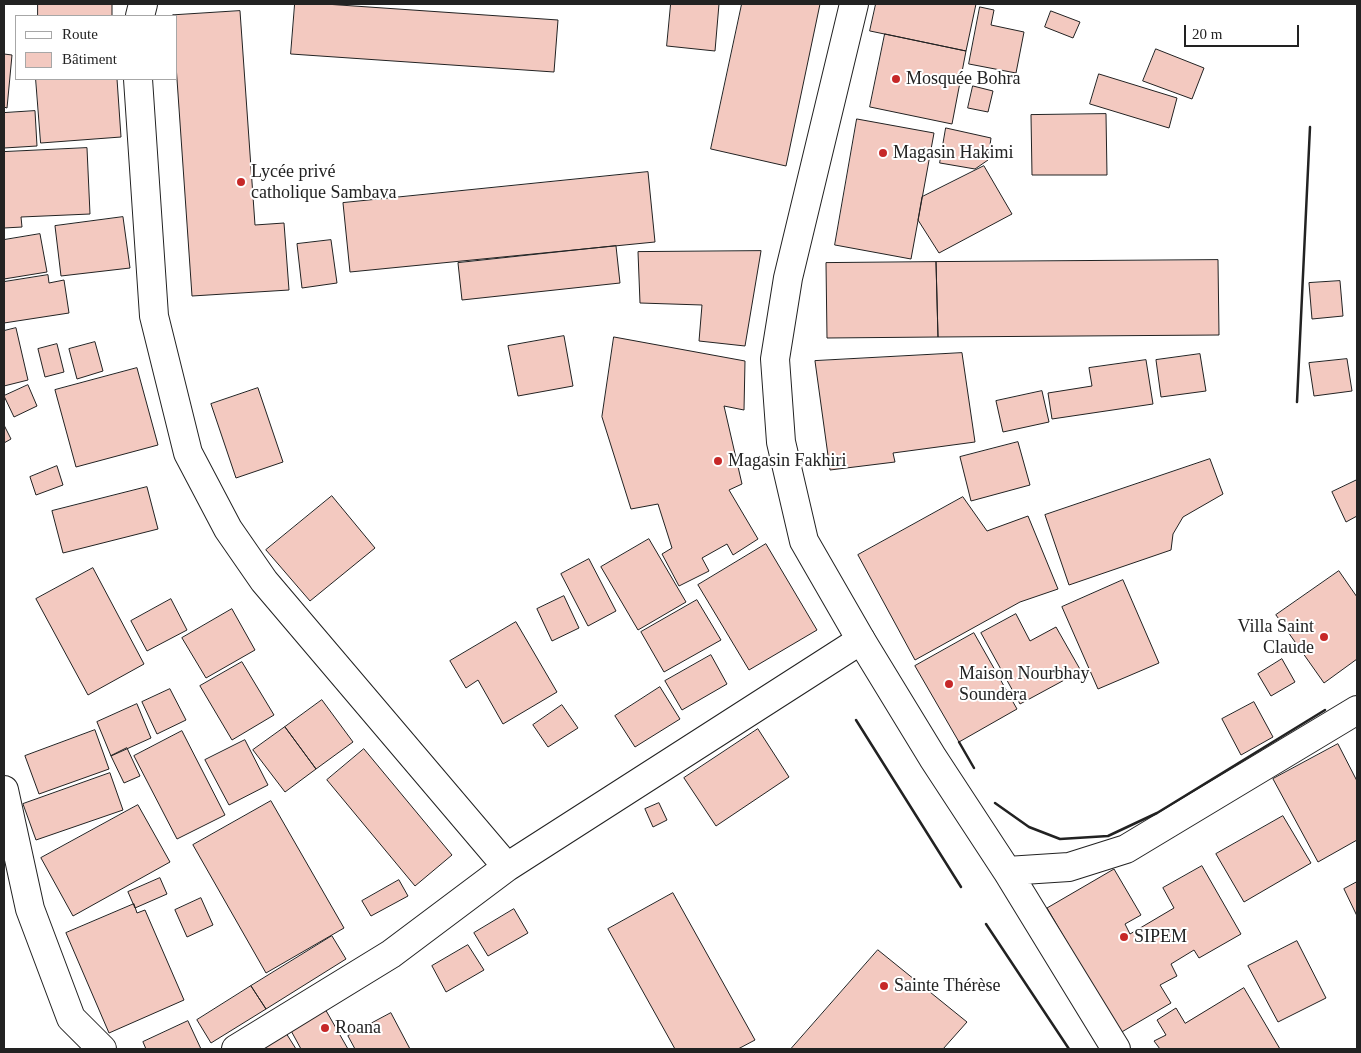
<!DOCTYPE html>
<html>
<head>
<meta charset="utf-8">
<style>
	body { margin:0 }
	#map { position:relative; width:1361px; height:1053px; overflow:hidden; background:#fff; font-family:Georgia,serif }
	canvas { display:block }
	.frame { position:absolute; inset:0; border:5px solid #222; pointer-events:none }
	.legend { position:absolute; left:15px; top:15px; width:162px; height:65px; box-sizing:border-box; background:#fff; border:1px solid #a7a7a7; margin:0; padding:6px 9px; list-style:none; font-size:15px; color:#222 }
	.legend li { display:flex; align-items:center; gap:10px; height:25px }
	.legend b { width:25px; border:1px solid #a7a7a7 }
	.scale { position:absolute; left:1184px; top:25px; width:115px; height:22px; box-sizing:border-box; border:2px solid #222; border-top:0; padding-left:6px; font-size:15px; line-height:18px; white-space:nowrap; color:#222; -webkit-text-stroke:4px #fff; paint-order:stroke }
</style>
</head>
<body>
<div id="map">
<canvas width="1361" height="1053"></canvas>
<div class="frame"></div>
<ul class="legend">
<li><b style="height:6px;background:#fff"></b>Route</li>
<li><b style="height:14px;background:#f3c9c0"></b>Bâtiment</li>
</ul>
<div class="scale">20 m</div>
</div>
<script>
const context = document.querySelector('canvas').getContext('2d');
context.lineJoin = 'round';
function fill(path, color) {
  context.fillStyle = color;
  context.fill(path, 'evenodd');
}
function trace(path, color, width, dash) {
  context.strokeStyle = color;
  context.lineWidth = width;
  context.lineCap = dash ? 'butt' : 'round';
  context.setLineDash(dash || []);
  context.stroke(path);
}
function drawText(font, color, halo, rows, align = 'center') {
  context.font = font + ' Georgia,serif';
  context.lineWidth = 4;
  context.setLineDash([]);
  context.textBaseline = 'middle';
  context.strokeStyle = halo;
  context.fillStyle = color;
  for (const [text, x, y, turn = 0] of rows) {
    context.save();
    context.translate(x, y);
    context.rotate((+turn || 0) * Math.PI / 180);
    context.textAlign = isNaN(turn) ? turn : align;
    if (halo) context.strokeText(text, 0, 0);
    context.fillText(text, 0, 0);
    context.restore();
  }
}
const building = new Path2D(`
	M 38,4 L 112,4 L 112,16 L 38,16 Z
	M 295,4 L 325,4 L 558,20 L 554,72 L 291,54 Z
	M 671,4 L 719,4 L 715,51 L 667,46 Z
	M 742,4 L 820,4 L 786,166 L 711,149 Z
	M 876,4 L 976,4 L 966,51 L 870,31 Z
	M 980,7 L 994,10 L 991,25 L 1024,32 L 1016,73 L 969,64 Z
	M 240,11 L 255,225 L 284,223 L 289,290 L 192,296 L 176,65 L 176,16 L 173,15 Z
	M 1051,11 L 1080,22 L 1073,38 L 1045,27 Z
	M 885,34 L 966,51 L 952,124 L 870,107 Z
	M 1156,49 L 1204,68 L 1192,99 L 1143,81 Z
	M 4,54 L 12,55 L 7,108 L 4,107 Z
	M 1099,74 L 1177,98 L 1169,128 L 1090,104 Z
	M 36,79 L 117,79 L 121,137 L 41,143 Z
	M 973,86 L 993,91 L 988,112 L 968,108 Z
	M 35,111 L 37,146 L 4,148 L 4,113 Z
	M 1106,114 L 1107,175 L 1032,175 L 1031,115 Z
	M 857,119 L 934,133 L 911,259 L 835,245 Z
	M 946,128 L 991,138 L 988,160 L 975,169 L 940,163 Z
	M 87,148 L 90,214 L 21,217 L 22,227 L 4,228 L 4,152 Z
	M 984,166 L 1012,214 L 939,253 L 918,220 L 922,197 Z
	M 648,172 L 655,242 L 350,272 L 343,203 Z
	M 123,217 L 130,268 L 61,276 L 55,226 Z
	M 40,234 L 47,272 L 4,279 L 4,240 Z
	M 331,240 L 337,283 L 302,288 L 297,244 Z
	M 616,246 L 620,283 L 462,300 L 458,263 Z
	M 761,251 L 745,346 L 699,341 L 702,305 L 640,303 L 638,252 Z
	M 1218,260 L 1219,335 L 938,337 L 936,262 Z
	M 936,262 L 938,337 L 827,338 L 826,263 Z
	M 48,275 L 49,283 L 64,280 L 69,313 L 4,323 L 4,282 Z
	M 1340,281 L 1343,316 L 1312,319 L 1309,283 Z
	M 16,328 L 28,380 L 4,386 L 4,331 Z
	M 564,336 L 573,386 L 518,396 L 508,346 Z
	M 614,337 L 745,361 L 744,410 L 724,406 L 742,484 L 729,490 L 758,539 L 733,555 L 727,544 L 702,558 L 709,571 L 679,586 L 662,554 L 672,548 L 658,504 L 631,509 L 602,417 Z
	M 95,342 L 103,371 L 77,379 L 69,349 Z
	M 57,344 L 64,372 L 45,377 L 38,349 Z
	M 962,353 L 975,442 L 893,453 L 895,462 L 830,470 L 815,361 Z
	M 1200,354 L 1206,391 L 1161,397 L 1156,360 Z
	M 1347,359 L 1352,391 L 1314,396 L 1309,363 Z
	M 1146,360 L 1153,404 L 1052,419 L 1048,393 L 1092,386 L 1089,368 Z
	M 137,368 L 158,445 L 76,467 L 55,390 Z
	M 28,385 L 37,406 L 14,417 L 4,396 Z
	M 258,388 L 283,462 L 236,478 L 211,404 Z
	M 1042,391 L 1049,422 L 1003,432 L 996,401 Z
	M 4,425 L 11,439 L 4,443 Z
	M 1018,442 L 1030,485 L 971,501 L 960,457 Z
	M 1210,459 L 1223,494 L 1183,517 L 1173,534 L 1171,550 L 1069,585 L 1045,515 Z
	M 57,466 L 63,485 L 36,495 L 30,477 Z
	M 1357,480 L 1357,516 L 1346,522 L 1332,492 Z
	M 147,487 L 158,529 L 63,553 L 52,511 Z
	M 332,496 L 375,548 L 310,601 L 266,550 Z
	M 963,497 L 987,531 L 1028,516 L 1058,589 L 1020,602 L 915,660 L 858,555 Z
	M 649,539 L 686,602 L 638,630 L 601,567 Z
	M 766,544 L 817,630 L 749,670 L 698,585 Z
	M 589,559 L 616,611 L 588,626 L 561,574 Z
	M 93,568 L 144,664 L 88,695 L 36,599 Z
	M 1339,571 L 1357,597 L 1357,659 L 1324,683 L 1276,615 Z
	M 1123,580 L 1159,663 L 1098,689 L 1062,607 Z
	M 564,596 L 579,628 L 552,641 L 537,609 Z
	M 171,599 L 187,630 L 147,651 L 131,621 Z
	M 697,600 L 721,640 L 664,672 L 641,632 Z
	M 232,609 L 255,650 L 206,678 L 182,638 Z
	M 1016,614 L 1030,641 L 1056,627 L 1081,671 L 1020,704 L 981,633 Z
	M 516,622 L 557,692 L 503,724 L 478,680 L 466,688 L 450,661 Z
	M 974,633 L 1017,709 L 959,742 L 915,666 Z
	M 711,655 L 727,684 L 682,710 L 665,681 Z
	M 1282,659 L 1295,682 L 1271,696 L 1258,674 Z
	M 242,662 L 274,715 L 232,740 L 200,686 Z
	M 660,687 L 680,719 L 635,747 L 615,716 Z
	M 170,689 L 186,720 L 157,734 L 142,702 Z
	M 322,700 L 353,742 L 316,769 L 285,727 Z
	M 1254,702 L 1273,737 L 1241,755 L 1222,719 Z
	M 137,704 L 151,738 L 111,756 L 97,722 Z
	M 562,705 L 578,728 L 548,747 L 533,725 Z
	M 285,727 L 316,769 L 285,792 L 253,750 Z
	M 758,729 L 789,777 L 716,826 L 684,778 Z
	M 95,730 L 109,769 L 39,794 L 25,756 Z
	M 182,731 L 225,815 L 177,839 L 134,756 Z
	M 245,740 L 268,785 L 229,805 L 205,760 Z
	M 1338,744 L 1357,781 L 1357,840 L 1318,862 L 1273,779 Z
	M 127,748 L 140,776 L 124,783 L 111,756 Z
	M 364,749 L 452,855 L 415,886 L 327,780 Z
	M 110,773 L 123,810 L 36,840 L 23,804 Z
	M 271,801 L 344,928 L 266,973 L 193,845 Z
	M 659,803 L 667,820 L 653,827 L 645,809 Z
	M 138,805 L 170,862 L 73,916 L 41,858 Z
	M 1283,816 L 1311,863 L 1244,902 L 1216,854 Z
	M 1202,866 L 1241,934 L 1199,958 L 1194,950 L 1171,964 L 1177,976 L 1160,985 L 1171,1003 L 1120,1033 L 1047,908 L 1114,869 L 1141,915 L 1125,924 L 1130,934 L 1174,908 L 1163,888 Z
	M 160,878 L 167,894 L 135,908 L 128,892 Z
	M 399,880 L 408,896 L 371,916 L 362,901 Z
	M 1357,882 L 1357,916 L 1344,889 Z
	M 673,893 L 755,1040 L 738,1049 L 675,1049 L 608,929 Z
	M 201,898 L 213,925 L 187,937 L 175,910 Z
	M 134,904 L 137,913 L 145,910 L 184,1000 L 109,1033 L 66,933 Z
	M 514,909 L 528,933 L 488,956 L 474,933 Z
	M 332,936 L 346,959 L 266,1009 L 251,986 Z
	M 1297,941 L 1326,998 L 1278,1022 L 1248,966 Z
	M 468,945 L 484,970 L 446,992 L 432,966 Z
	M 878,950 L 967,1022 L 943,1049 L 791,1049 Z
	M 251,986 L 266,1009 L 211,1043 L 197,1020 Z
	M 1244,988 L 1280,1049 L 1160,1049 L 1154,1041 L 1166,1035 L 1157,1020 L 1176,1008 L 1185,1023 Z
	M 324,1007 L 348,1049 L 301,1049 L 289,1027 Z
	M 391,1013 L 410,1049 L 355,1049 L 348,1036 Z
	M 188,1021 L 201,1049 L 146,1049 L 143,1042 Z
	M 286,1033 L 296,1049 L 258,1049 Z`);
fill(building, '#f3c9c0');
trace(building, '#222', 1);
const minor = new Path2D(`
	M 140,16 L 143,4
	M 138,79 L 154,316 L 188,453 L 228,529 L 264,581 L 507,867
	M 4,790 L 30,909 L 71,1018 L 102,1049
	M 236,1049 L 391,954 L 507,867 L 861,640`);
const major = new Path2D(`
	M 854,4 L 788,278 L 775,359 L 781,442 L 804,541 L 861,640 L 933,758 L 1007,871
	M 1116,1049 L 1007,871 L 1069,867 L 1126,849 L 1357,710`);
trace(minor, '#222', 30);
trace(major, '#222', 30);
trace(minor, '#fff', 28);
trace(major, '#fff', 28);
trace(new Path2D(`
	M 1297,402 L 1310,127
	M 856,720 L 961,887
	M 959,742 L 974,768
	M 995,803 L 1029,827 L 1060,839 L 1108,836 L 1157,813 L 1325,710
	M 986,924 L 1069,1049`), '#222', 2.5);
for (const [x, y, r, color] of [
	[896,79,5,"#c62828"],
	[883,153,5,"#c62828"],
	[241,182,5,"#c62828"],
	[718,461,5,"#c62828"],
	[1324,637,5,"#c62828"],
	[949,684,5,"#c62828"],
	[1124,937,5,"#c62828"],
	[884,986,5,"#c62828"],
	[325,1028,5,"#c62828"]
]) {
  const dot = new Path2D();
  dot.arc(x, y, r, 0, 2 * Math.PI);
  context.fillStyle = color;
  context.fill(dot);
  trace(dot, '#fff', 2);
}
drawText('18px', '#222', '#fff', [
	["Mosquée Bohra",906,79],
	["Magasin Hakimi",893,153],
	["Lycée privé",251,172],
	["catholique Sambava",251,193],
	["Magasin Fakhiri",728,461],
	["Villa Saint",1314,627,"right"],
	["Claude",1314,648,"right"],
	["Maison Nourbhay",959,674],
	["Soundera",959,695],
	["SIPEM",1134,937],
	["Sainte Thérèse",894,986],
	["Roana",335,1028]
], 'left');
</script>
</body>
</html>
